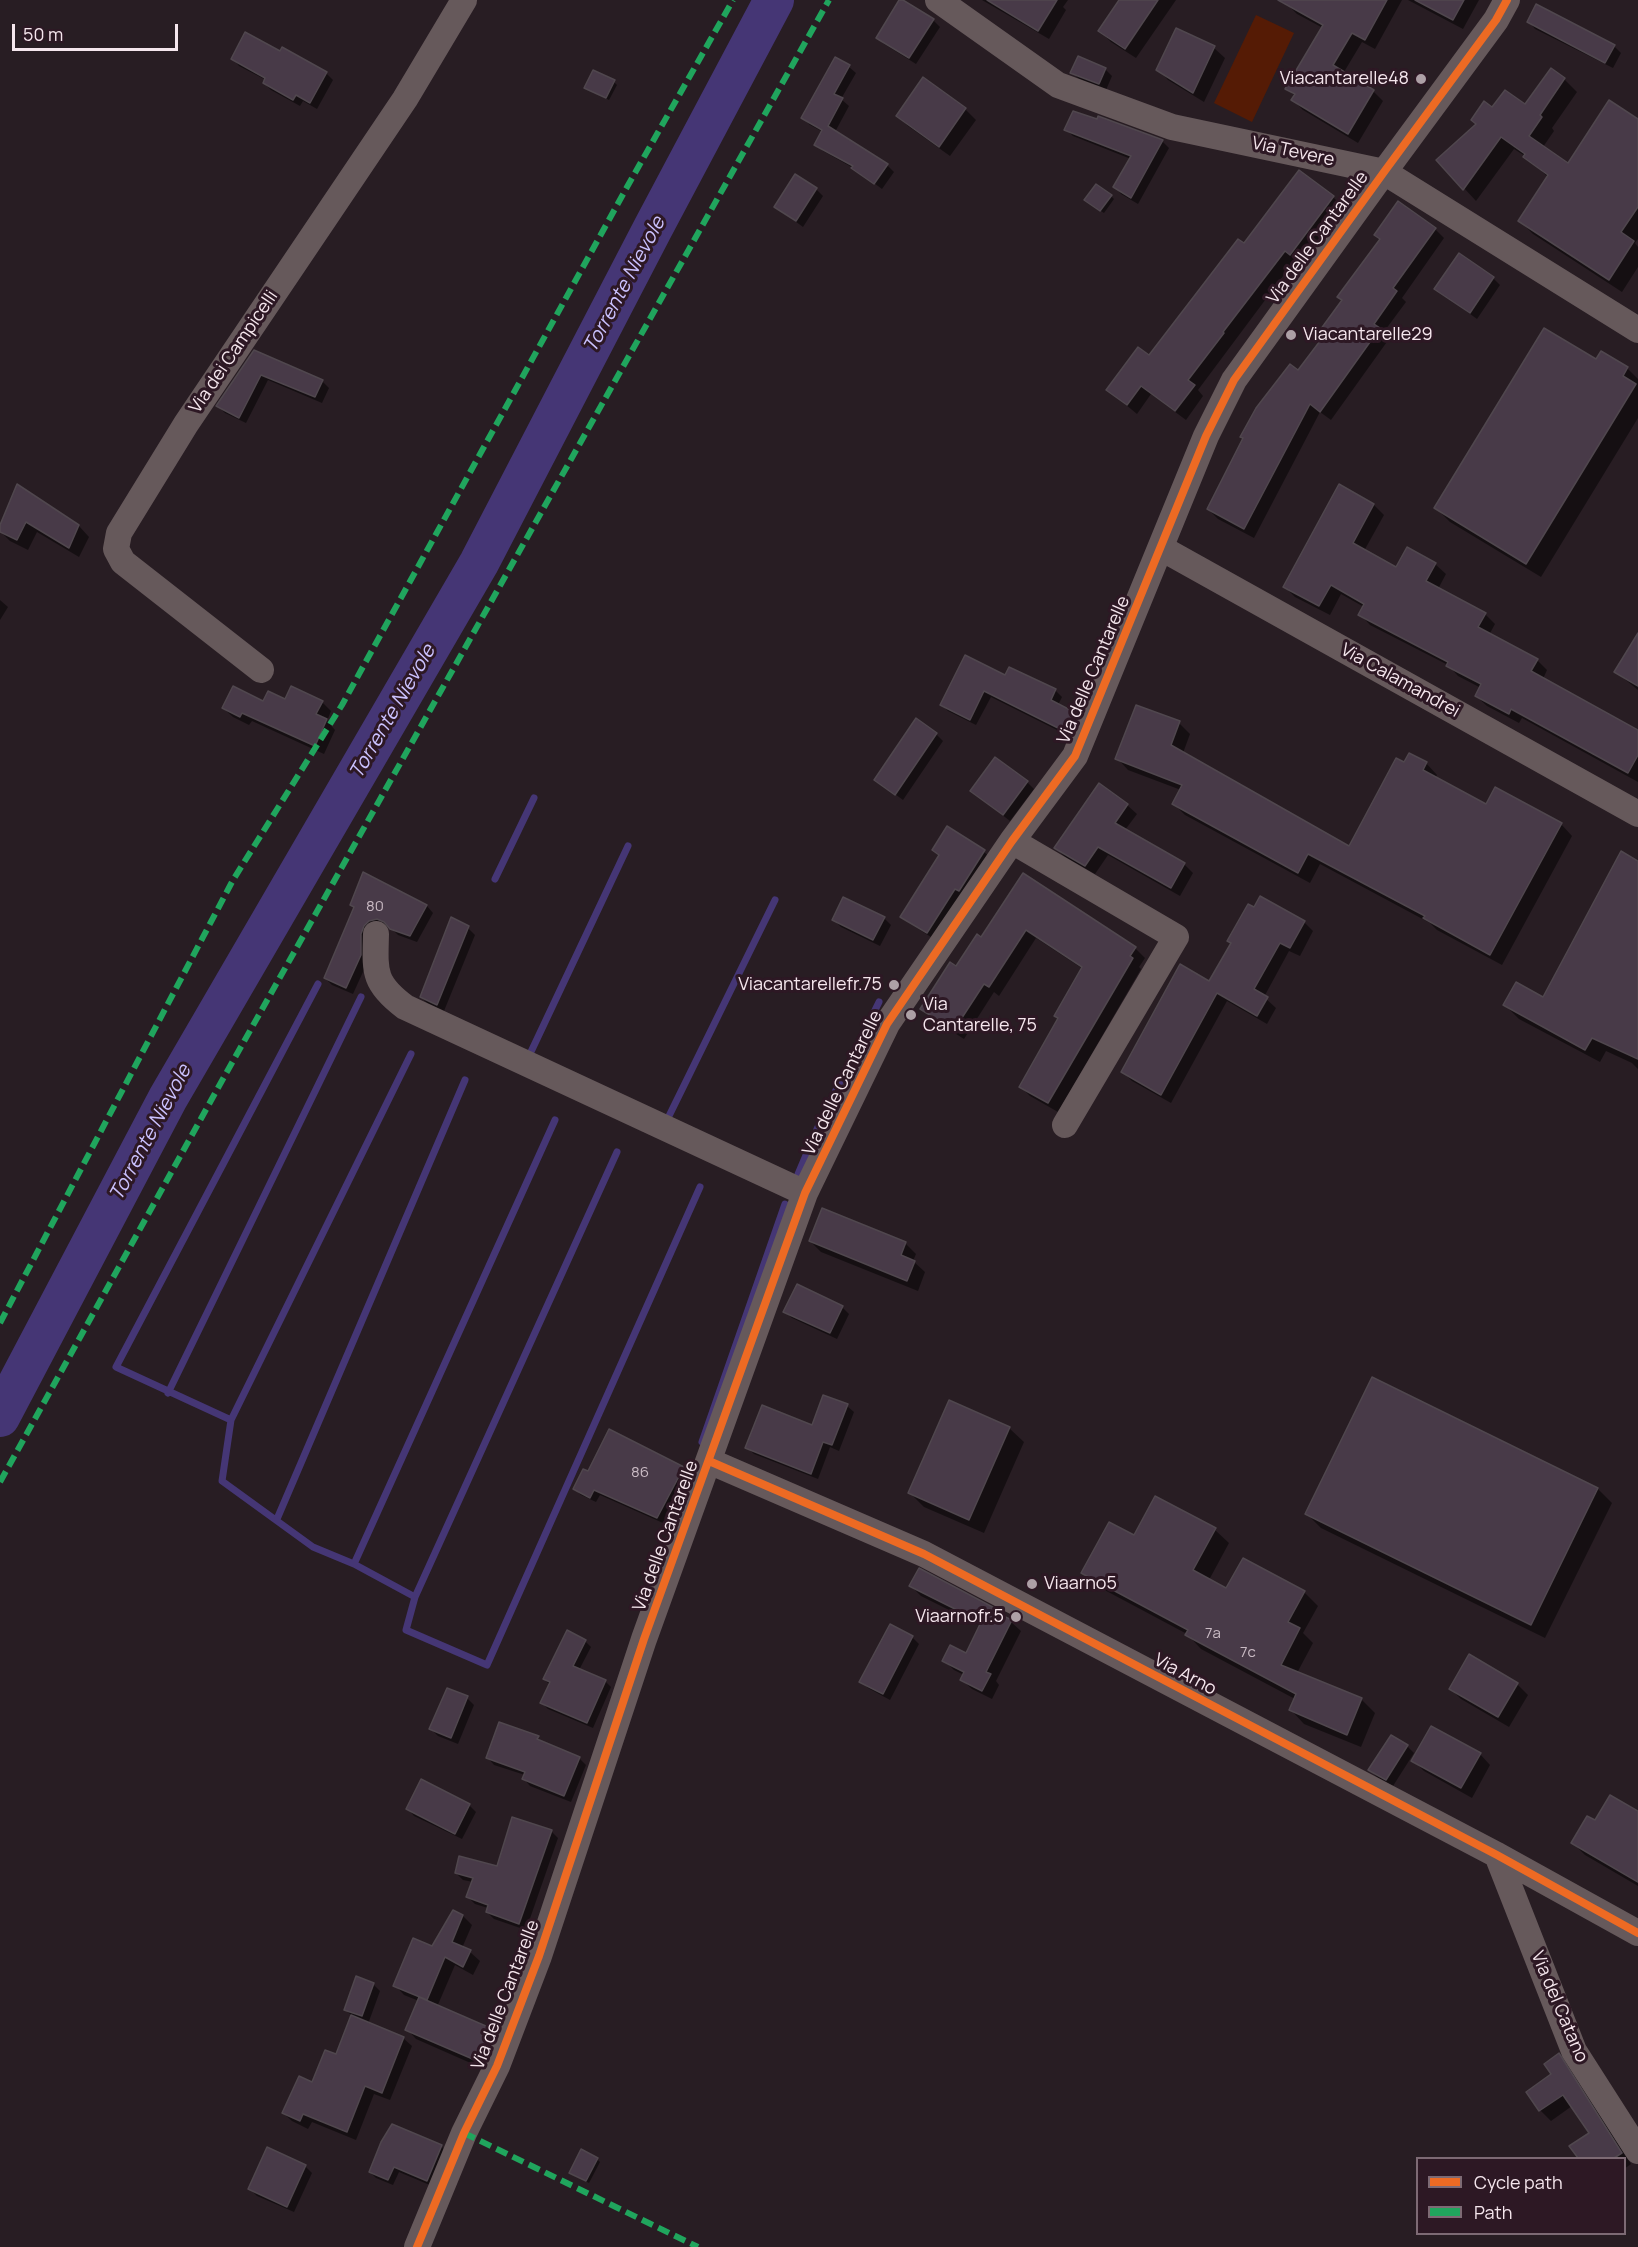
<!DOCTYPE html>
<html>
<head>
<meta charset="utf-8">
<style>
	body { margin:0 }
	#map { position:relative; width:1638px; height:2247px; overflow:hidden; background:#281d23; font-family:Manrope,sans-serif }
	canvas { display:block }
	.legend { position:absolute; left:1416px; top:2157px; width:210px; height:78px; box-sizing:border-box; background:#2d1824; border:2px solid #7d6a74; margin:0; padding:8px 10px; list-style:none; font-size:18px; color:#f5e6ed }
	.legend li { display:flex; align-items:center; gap:12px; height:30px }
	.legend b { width:30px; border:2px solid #7d6a74 }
	.scale { position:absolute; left:12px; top:24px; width:166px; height:27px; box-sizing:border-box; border:3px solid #f5e6ed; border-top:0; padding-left:8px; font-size:18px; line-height:21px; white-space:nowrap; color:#f5e6ed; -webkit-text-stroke:4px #2d1824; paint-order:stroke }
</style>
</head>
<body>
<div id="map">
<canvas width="1638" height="2247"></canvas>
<ul class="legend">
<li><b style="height:8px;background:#ed6a23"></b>Cycle path</li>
<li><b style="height:8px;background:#20a55d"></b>Path</li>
</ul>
<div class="scale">50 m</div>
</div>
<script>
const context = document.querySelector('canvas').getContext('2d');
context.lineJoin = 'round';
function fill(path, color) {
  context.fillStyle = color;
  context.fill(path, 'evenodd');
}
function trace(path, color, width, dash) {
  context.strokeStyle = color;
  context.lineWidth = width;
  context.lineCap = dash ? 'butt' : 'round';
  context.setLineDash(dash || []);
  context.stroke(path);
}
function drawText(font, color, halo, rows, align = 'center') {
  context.font = font + ' Manrope,sans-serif';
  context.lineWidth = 6;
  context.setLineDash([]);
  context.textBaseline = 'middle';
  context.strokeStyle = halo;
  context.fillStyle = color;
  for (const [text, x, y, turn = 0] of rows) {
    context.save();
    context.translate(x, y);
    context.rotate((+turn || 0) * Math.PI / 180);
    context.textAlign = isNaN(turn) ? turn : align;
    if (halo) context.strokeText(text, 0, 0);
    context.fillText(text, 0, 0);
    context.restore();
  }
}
fill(new Path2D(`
	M 1256,15 L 1294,33 L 1252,122 L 1214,103 Z`), '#551b05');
fill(new Path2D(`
	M 982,0 L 1068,0 L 1063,7 L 1066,10 L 1049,39 Z
	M 1121,0 L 1176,0 L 1136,58 L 1111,42 L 1100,31 Z
	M 1289,0 L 1402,0 L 1375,49 L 1362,42 L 1344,72 L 1373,91 L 1383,101 L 1358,143 L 1303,110 L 1293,100 L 1295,96 L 1287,88 L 1323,28 L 1297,14 L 1287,4 Z
	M 1408,0 L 1479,0 L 1463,29 Z
	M 933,20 L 940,27 L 916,64 L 884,44 L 878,37 Z
	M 1529,22 L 1614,46 L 1621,53 L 1613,68 L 1535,29 Z
	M 1214,48 L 1225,58 L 1204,102 L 1168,80 L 1158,69 Z
	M 281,53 L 326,73 L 333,80 L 317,109 L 303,101 L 300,106 L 271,90 L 264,83 L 266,80 L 239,66 L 233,59 Z
	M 849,67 L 856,73 L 841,99 L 849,106 L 835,132 L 887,165 L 894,172 L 882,189 L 855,169 L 823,151 L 816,144 L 823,132 L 810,125 L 803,118 Z
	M 1105,69 L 1112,76 L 1106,90 L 1079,79 L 1072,72 Z
	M 923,79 L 965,109 L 976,120 L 950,156 L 908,126 L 897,116 Z
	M 1564,79 L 1577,92 L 1552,128 L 1554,131 L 1543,147 L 1568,165 L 1638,121 L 1638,239 L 1635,243 L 1638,247 L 1638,267 L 1622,292 L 1533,234 L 1520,221 L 1548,177 L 1525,156 L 1514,149 L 1476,201 L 1438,160 L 1492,110 L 1525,107 Z
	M 614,82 L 617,85 L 609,100 L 586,88 Z
	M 1066,129 L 1162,141 L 1169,148 L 1138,204 L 1121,194 L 1115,187 L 1131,159 L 1073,136 Z
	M 816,189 L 823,196 L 803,227 L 776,207 Z
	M 1111,196 L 1114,199 L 1104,213 L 1089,203 Z
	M 1333,197 L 1343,207 L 1300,263 L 1295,260 L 1198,390 L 1203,396 L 1186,420 L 1151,394 L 1137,414 L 1108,390 L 1149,357 L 1245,246 Z
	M 1435,229 L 1444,238 L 1402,298 L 1406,302 L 1383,333 L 1389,339 L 1331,420 L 1320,412 L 1254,538 L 1218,519 L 1208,509 L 1299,372 L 1322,342 L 1343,301 L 1381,240 L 1376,235 Z
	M 1493,278 L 1500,285 L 1477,319 L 1436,289 Z
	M 254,352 L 322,381 L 329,388 L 322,403 L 268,380 L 246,423 L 225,413 L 218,406 Z
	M 1596,361 L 1627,368 L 1638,379 L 1638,418 L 1541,577 L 1450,522 L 1436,508 Z
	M 18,486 L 79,526 L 89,537 L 79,557 L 37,532 L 28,550 L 10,541 L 0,531 Z
	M 1339,486 L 1374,505 L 1384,515 L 1364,551 L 1397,569 L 1408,549 L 1435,564 L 1446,574 L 1438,589 L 1485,614 L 1495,624 L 1489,635 L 1537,660 L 1547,670 L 1543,679 L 1638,732 L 1638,782 L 1522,718 L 1519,723 L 1487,706 L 1476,696 L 1481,688 L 1458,676 L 1448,665 L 1370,625 L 1360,614 L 1364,607 L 1341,594 L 1330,615 L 1295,597 L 1285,587 Z
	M 0,600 L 8,607 L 0,620 Z
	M 1638,636 L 1638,690 L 1616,672 Z
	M 1010,669 L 1055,690 L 1062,697 L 1058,705 L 1075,714 L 1082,721 L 1073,738 L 991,697 L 976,725 L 948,711 L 942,705 L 1006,677 Z
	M 286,701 L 322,702 L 331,711 L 327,721 L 335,730 L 324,754 L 252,721 L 249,725 L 233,717 L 223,708 Z
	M 1179,723 L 1190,734 L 1183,753 L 1350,848 L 1405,764 L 1426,763 L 1437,775 L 1435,779 L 1487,806 L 1561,824 L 1572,836 L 1502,965 L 1437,930 L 1430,923 L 1320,864 L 1310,883 L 1185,815 L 1173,803 L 1181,790 L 1128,770 L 1117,758 Z
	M 936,734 L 943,741 L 903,800 L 876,780 Z
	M 1027,782 L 1034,789 L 1010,821 L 972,791 Z
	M 1100,786 L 1127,805 L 1137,814 L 1125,830 L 1184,864 L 1193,873 L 1180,896 L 1108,855 L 1095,874 L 1065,857 L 1056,848 Z
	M 934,850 L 984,852 L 991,858 L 934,939 L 909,923 L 902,916 L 940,856 Z
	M 1638,862 L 1638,1069 L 1632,1063 L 1606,1051 L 1600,1062 L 1519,1019 L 1505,1005 L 1543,999 Z
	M 364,874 L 427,906 L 433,913 L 417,942 L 398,935 L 390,927 L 385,925 L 376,927 L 367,963 L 353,994 L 332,985 L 325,978 L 355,908 Z
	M 1024,875 L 1135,948 L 1145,958 L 1139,967 L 1141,969 L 1058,1112 L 1030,1096 L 1020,1086 L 1059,1019 L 1083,969 L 1036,938 L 999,996 L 994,992 L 964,1039 L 931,1018 L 922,1009 L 981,939 Z
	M 884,918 L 891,925 L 880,946 L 841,927 L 834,920 Z
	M 1304,922 L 1313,931 L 1300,956 L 1289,951 L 1264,997 L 1276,1008 L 1267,1024 L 1227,1001 L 1171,1103 L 1132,1081 L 1123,1072 L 1210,983 Z
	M 468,928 L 475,935 L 444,1011 L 428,1004 L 421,997 Z
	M 823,1210 L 905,1243 L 916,1254 L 913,1261 L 925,1272 L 918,1291 L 821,1252 L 810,1241 Z
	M 842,1307 L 849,1314 L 837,1339 L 792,1318 L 785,1312 Z
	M 847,1406 L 854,1412 L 839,1451 L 830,1447 L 818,1479 L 754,1454 L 747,1447 L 813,1427 Z
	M 1009,1428 L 1024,1442 L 984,1533 L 924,1507 L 910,1493 Z
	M 609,1431 L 683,1468 L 689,1474 L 663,1523 L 600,1495 L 596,1502 L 581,1495 L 575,1489 L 589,1473 Z
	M 1598,1489 L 1612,1503 L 1545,1638 L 1321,1528 L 1307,1514 Z
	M 1215,1530 L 1229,1543 L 1209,1580 L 1227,1591 L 1304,1592 L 1318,1606 L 1303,1633 L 1313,1643 L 1297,1673 L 1361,1699 L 1375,1713 L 1361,1747 L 1304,1724 L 1291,1710 L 1295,1699 L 1201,1649 L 1187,1634 L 1097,1586 L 1083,1572 L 1134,1537 Z
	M 911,1586 L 1001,1613 L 1021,1631 L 996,1681 L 999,1685 L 992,1699 L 972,1689 L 962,1680 L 964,1675 L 954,1670 L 944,1660 L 966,1655 L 981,1626 L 921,1596 Z
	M 912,1637 L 919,1644 L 890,1700 L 868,1688 L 861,1681 Z
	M 585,1641 L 591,1647 L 579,1670 L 605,1681 L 611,1687 L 593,1728 L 548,1709 L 542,1703 L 550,1685 L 544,1679 Z
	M 1469,1656 L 1517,1684 L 1528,1695 L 1509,1727 L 1461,1699 L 1451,1689 Z
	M 467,1698 L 474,1705 L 458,1744 L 438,1736 L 431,1729 Z
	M 538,1738 L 544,1744 L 579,1758 L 586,1765 L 571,1802 L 530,1786 L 524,1779 L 525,1775 L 494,1765 L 488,1758 Z
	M 1407,1746 L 1414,1753 L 1393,1786 L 1377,1777 L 1370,1770 Z
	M 1480,1754 L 1490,1765 L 1472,1798 L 1424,1771 L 1413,1760 Z
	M 469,1805 L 476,1812 L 462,1839 L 414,1816 L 408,1809 Z
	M 1638,1812 L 1638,1886 L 1585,1855 L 1573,1843 L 1595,1822 Z
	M 551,1831 L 558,1838 L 526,1930 L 494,1919 L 487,1912 L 488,1908 L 475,1904 L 468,1897 L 473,1882 L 463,1880 L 456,1873 L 498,1868 Z
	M 463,1916 L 472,1925 L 462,1948 L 470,1952 L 480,1961 L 473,1975 L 455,1965 L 437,2007 L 494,2031 L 504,2041 L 491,2072 L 416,2039 L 407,2029 L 419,2001 L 404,1995 L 395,1985 Z
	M 373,1984 L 380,1991 L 368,2024 L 403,2038 L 412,2046 L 390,2100 L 374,2094 L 356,2140 L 312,2122 L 308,2129 L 292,2121 L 283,2113 L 313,2084 L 337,2056 L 352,2016 L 346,2010 Z
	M 1559,2055 L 1569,2066 L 1631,2164 L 1624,2169 L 1624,2158 L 1580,2158 L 1572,2146 L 1591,2133 L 1572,2106 L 1551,2121 L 1540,2110 Z
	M 441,2146 L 447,2152 L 432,2186 L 399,2172 L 393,2185 L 376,2178 L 370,2172 Z
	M 597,2159 L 600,2162 L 589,2183 L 574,2175 Z
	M 305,2166 L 312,2173 L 294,2212 L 257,2196 L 250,2189 Z`), '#0007');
trace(new Path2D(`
	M 495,879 L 534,798
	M 318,984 L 116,1367 L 231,1420 L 222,1481 L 313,1547 L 354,1564 L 415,1597 L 406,1630 L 487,1665 L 700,1187
	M 529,1056 L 628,846
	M 668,1118 L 775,900
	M 798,1174 L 817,1129 L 879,1002
	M 168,1393 L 361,997
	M 231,1420 L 411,1054
	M 702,1442 L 785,1204
	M 277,1519 L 465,1080
	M 354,1564 L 555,1120
	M 415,1597 L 617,1152`), '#453675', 7);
trace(new Path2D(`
	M 0,1417 L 168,1098 L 479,563 L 653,228 L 774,0`), '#453675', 40);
const building = new Path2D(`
	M 899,0 L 903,0 L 934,19 L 909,58 L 876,38 Z
	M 987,0 L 1057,0 L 1038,31 Z
	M 1119,0 L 1158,0 L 1125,49 L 1098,31 Z
	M 1278,0 L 1387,0 L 1365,40 L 1352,33 L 1333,65 L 1374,90 L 1348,134 L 1291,100 L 1295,94 L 1285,89 L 1323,25 Z
	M 1415,0 L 1464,0 L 1453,20 Z
	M 1536,4 L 1615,45 L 1605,63 L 1527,22 Z
	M 1176,28 L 1215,46 L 1193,93 L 1156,70 Z
	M 245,32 L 280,51 L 282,47 L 327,72 L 310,103 L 296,95 L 293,100 L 263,83 L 265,78 L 231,59 Z
	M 1078,56 L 1106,68 L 1099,84 L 1070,73 Z
	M 835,57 L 850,65 L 834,94 L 843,98 L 828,126 L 888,164 L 874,184 L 851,168 L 853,166 L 814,145 L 822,130 L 801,118 Z
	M 1551,68 L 1565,78 L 1540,115 L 1542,117 L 1529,136 L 1568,163 L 1609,100 L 1638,119 L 1638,207 L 1621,232 L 1634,241 L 1609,280 L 1518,221 L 1548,175 L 1523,157 L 1525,154 L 1501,137 L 1463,190 L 1436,160 L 1476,124 L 1471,120 L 1484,101 L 1492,107 L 1505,90 L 1525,104 Z
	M 593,70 L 615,80 L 606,98 L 584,88 Z
	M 923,77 L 966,108 L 939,147 L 896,116 Z
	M 1073,111 L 1097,119 L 1098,116 L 1163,140 L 1131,198 L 1113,187 L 1131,156 L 1064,130 Z
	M 1299,170 L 1334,196 L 1290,255 L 1285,251 L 1223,332 L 1224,333 L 1188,380 L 1195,385 L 1175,411 L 1141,386 L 1127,405 L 1106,390 L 1138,347 L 1149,355 L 1238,239 L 1244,243 Z
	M 795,174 L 817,188 L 796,221 L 774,207 Z
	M 1096,184 L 1112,195 L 1100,211 L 1084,200 Z
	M 1398,201 L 1436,228 L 1393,288 L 1397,291 L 1374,324 L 1380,328 L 1320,412 L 1310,404 L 1244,529 L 1207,509 L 1243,438 L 1240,437 L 1256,408 L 1290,364 L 1298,370 L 1320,341 L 1315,337 L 1342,300 L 1337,297 L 1380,239 L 1374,235 Z
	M 1459,253 L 1494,277 L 1470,313 L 1434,289 Z
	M 1544,328 L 1596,359 L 1601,351 L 1628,367 L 1623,376 L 1636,384 L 1526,564 L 1434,508 Z
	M 254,350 L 323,380 L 315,397 L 261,375 L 239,418 L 216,406 Z
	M 17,484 L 79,525 L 69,548 L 26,522 L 17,540 L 0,532 L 0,525 Z
	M 1339,484 L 1374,504 L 1353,543 L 1396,567 L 1407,547 L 1436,563 L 1426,581 L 1486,613 L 1478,627 L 1538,659 L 1531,671 L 1638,730 L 1638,755 L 1628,773 L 1511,709 L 1509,714 L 1475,696 L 1481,684 L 1446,666 L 1448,662 L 1358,615 L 1364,604 L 1331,585 L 1319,606 L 1283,587 Z
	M 1638,633 L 1638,686 L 1614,672 Z
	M 965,655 L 1005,675 L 1009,667 L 1056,689 L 1051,700 L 1076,713 L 1066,732 L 984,691 L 970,720 L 940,705 Z
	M 233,686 L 263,701 L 268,691 L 285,699 L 291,686 L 323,701 L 316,714 L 327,719 L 315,746 L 242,713 L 240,717 L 222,708 Z
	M 1136,705 L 1180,721 L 1171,745 L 1349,846 L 1396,758 L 1404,762 L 1409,753 L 1427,762 L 1423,770 L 1486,804 L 1495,787 L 1562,823 L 1490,955 L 1423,918 L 1425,916 L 1308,854 L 1298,873 L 1172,804 L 1182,785 L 1115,759 Z
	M 916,718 L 937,733 L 895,795 L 874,780 Z
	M 995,757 L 1028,781 L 1003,815 L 970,791 Z
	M 1099,783 L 1128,804 L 1115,823 L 1185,863 L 1171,888 L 1098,847 L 1085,866 L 1054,848 Z
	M 947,826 L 985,850 L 959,891 L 955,889 L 927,933 L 900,917 L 939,855 L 932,850 Z
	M 1621,851 L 1638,861 L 1638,1059 L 1592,1038 L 1585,1050 L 1503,1005 L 1516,982 L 1543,997 Z
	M 363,872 L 427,905 L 410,936 L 390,929 L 384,922 L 377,919 L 369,921 L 364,926 L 361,934 L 361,955 L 346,988 L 324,978 L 354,907 L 350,905 Z
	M 1023,873 L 1136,947 L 1130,956 L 1133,958 L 1048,1103 L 1019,1087 L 1058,1018 L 1054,1016 L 1082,967 L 1026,930 L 989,987 L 984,984 L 954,1030 L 920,1009 L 950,962 L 956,966 L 977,934 L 981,937 Z
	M 1260,896 L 1305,921 L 1290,948 L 1280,943 L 1254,989 L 1268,997 L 1257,1016 L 1217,993 L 1161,1095 L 1121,1072 L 1180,964 L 1209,981 L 1231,943 L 1227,941 L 1248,904 L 1254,907 Z
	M 843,897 L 885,917 L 873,940 L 832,920 Z
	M 451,917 L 469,926 L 437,1005 L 420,997 Z
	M 822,1208 L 906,1242 L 901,1255 L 915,1261 L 907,1281 L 809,1241 Z
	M 797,1284 L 843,1306 L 830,1333 L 783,1312 Z
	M 1372,1377 L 1598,1488 L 1531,1625 L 1305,1514 Z
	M 823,1395 L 848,1404 L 832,1445 L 823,1442 L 811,1474 L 745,1448 L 762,1405 L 812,1425 Z
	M 949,1400 L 1010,1427 L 969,1520 L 908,1493 Z
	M 609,1429 L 684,1467 L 657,1518 L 594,1490 L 590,1498 L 573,1489 L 583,1469 L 588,1471 Z
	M 1155,1496 L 1216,1528 L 1193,1570 L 1226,1588 L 1243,1558 L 1305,1591 L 1288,1622 L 1300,1628 L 1281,1665 L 1362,1698 L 1347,1735 L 1289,1710 L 1296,1694 L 1185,1635 L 1188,1630 L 1081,1573 L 1109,1522 L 1134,1535 Z
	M 919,1568 L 1002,1612 L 1001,1615 L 1012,1620 L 986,1672 L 991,1674 L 982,1691 L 960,1680 L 964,1672 L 942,1661 L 950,1645 L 966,1653 L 981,1622 L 909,1586 Z
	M 890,1624 L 913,1636 L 883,1694 L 859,1682 Z
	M 567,1630 L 586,1640 L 573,1666 L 606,1680 L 587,1723 L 540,1703 L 550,1682 L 543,1679 Z
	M 1469,1654 L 1518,1683 L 1498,1717 L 1449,1689 Z
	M 447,1688 L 468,1696 L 451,1738 L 429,1729 Z
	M 499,1722 L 539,1736 L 537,1739 L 580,1757 L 564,1796 L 522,1779 L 525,1772 L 486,1758 Z
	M 1431,1726 L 1481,1753 L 1461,1788 L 1411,1761 Z
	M 1391,1735 L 1408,1745 L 1386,1780 L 1368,1770 Z
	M 421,1779 L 470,1804 L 455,1834 L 406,1809 Z
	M 1610,1795 L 1638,1811 L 1638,1882 L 1571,1843 L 1587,1816 L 1595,1820 Z
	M 512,1817 L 552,1830 L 519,1924 L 486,1912 L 488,1905 L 466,1897 L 473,1878 L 455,1873 L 459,1856 L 497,1866 Z
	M 453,1910 L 463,1915 L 452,1942 L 471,1950 L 463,1967 L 445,1957 L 427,2000 L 393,1986 L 413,1938 L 432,1946 Z
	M 356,1976 L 374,1983 L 362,2016 L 344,2010 Z
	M 419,1997 L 495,2030 L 482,2063 L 405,2030 Z
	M 351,2015 L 404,2037 L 382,2093 L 365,2086 L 347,2132 L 303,2114 L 300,2121 L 282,2113 L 299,2076 L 312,2082 L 325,2050 L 336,2054 Z
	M 1559,2053 L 1622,2153 L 1614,2158 L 1578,2158 L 1569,2146 L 1589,2133 L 1563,2095 L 1539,2111 L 1526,2092 L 1551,2074 L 1544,2064 Z
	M 392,2124 L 442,2145 L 427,2181 L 394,2167 L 388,2180 L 369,2172 L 381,2142 Z
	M 267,2147 L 306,2165 L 287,2207 L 248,2189 Z
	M 581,2149 L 598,2158 L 586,2181 L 569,2173 Z`);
fill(building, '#483a48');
trace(building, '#50474e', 1.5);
trace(new Path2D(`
	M 938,0 L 1058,85 L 1172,127 L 1384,172 L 1638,330
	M 1161,548 L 1638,814
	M 261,670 L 123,562 L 116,549 L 119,533 L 186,424 L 405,99 L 464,0
	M 1012,841 L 1176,937 L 1065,1125
	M 376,934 C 375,972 373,983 405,1007 L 805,1193
	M 709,1461 L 924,1554 L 1497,1855 L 1638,1933
	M 1497,1855 L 1574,2051 L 1638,2151
	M 417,2247 L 464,2133 L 497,2066 L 539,1956 L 644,1639 L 805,1193 L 887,1024 L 1012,841 L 1075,756 L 1206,436 L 1234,380 L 1384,172 L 1496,20 L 1507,0`), '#66595b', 26);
trace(new Path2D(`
	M 0,1323 L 233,880 L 342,705 L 627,187 L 733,0
	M 0,1482 L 224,1077 L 829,0
	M 464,2133 L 698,2247`), '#20a55d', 6, [12, 6]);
trace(new Path2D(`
	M 709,1461 L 924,1554 L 1497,1855 L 1638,1933
	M 417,2247 L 464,2133 L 497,2066 L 539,1956 L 644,1639 L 805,1193 L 887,1024 L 1012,841 L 1075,756 L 1206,436 L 1234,380 L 1384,172 L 1496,20 L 1507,0`), '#ed6a23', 8);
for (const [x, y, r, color] of [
	[1421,79,6,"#ada0a6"],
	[1291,335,6,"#ada0a6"],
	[894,985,6,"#ada0a6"],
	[911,1015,6,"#ada0a6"],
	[1032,1584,6,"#ada0a6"],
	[1016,1617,6,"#ada0a6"]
]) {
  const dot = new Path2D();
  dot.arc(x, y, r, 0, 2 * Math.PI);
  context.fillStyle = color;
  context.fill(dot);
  trace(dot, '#2d1824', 2);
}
drawText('15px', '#cabbc4', null, [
	["80",375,907],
	["86",640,1473],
	["7a",1213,1634],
	["7c",1248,1653]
]);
drawText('18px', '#f5e6ed', '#2d1824', [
	["Viacantarelle48",1409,79],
	["Viacantarelle29",1303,335,"left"],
	["Viacantarellefr.75",882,985],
	["Via",923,1005,"left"],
	["Cantarelle, 75",923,1026,"left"],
	["Viaarno5",1044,1584,"left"],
	["Viaarnofr.5",1004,1617]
], 'right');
drawText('18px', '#f5e6ed', '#2d1824', [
	["Via Tevere",1293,152,12],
	["Via delle Cantarelle",1318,238,-54],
	["Via dei Campicelli",234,352,-56],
	["Via delle Cantarelle",1094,670,-67],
	["Via Calamandrei",1400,681,29],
	["Via delle Cantarelle",843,1083,-64],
	["Via delle Cantarelle",666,1536,-70],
	["Via Arno",1185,1675,28],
	["Via delle Cantarelle",506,1995,-69],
	["Via del Catano",1559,2007,67]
]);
drawText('italic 20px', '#cac1fe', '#2d1824', [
	["Torrente Nievole",625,285,-62],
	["Torrente Nievole",393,712,-60],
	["Torrente Nievole",151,1133,-62]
]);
</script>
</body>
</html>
